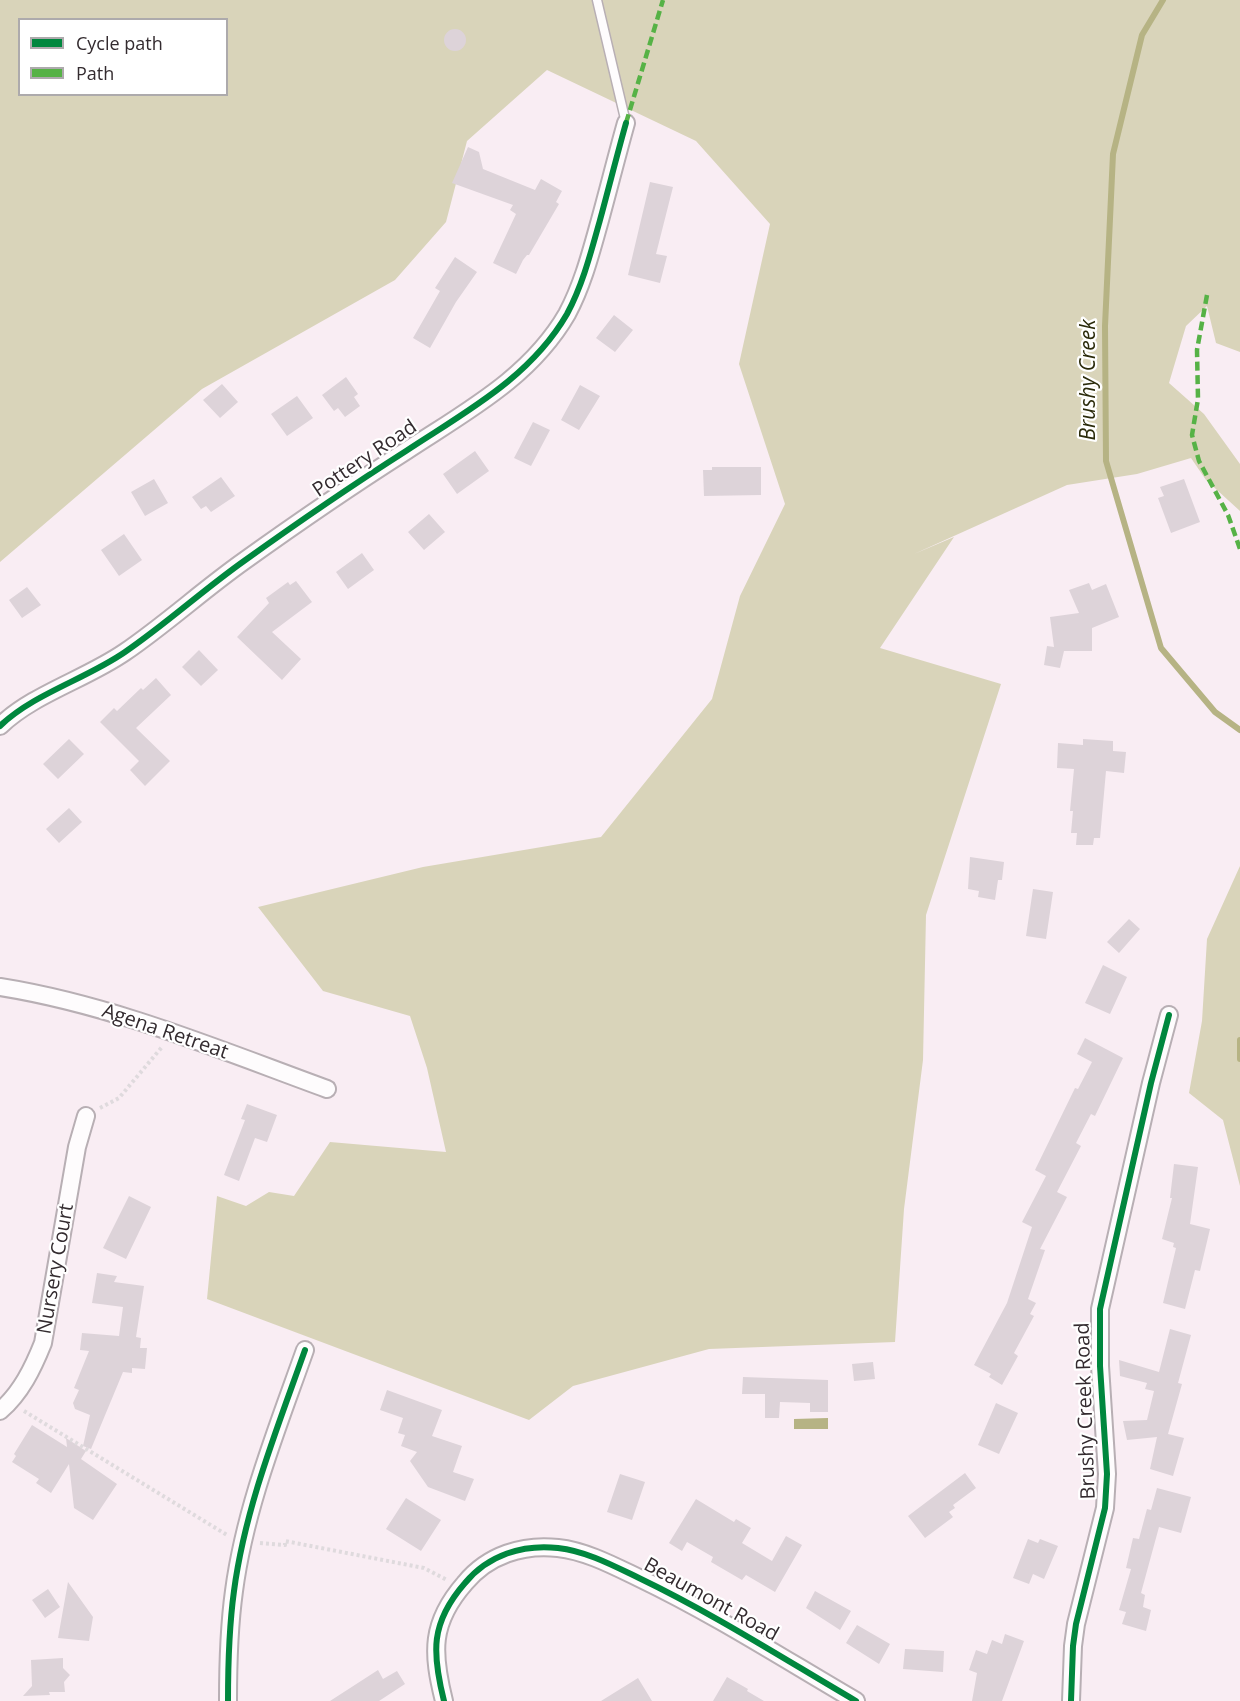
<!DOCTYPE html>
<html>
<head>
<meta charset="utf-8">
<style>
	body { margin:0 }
	#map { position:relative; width:1240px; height:1701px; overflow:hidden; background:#f9edf3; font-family:"Open Sans",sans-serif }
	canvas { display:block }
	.legend { position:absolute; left:18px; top:18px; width:210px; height:78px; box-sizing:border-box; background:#fff; border:2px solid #adaaac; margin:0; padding:8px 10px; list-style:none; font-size:18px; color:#332b2f }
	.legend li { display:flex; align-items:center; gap:12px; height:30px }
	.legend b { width:30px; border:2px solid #adaaac }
</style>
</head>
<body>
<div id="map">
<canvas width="1240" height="1701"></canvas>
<ul class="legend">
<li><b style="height:8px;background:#00873e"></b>Cycle path</li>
<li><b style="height:8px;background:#56b246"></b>Path</li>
</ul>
</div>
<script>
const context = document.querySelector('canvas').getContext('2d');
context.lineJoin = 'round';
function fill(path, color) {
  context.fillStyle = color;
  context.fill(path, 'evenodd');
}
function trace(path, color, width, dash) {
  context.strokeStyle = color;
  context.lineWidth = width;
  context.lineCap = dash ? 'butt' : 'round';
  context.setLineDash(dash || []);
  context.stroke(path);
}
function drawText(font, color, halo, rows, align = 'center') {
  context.font = font + ' "Open Sans",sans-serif';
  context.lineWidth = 4.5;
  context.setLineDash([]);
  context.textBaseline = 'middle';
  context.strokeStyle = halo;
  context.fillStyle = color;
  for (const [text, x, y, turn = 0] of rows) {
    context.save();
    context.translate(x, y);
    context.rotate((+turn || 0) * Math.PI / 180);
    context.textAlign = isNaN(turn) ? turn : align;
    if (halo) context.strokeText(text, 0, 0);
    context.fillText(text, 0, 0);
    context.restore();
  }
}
fill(new Path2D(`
	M 0,0 L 1240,0 L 1240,352 L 1216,343 L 1207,306 L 1186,326 L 1169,383 L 1204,414 L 1240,464 L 1240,511 L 1206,480 L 1191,458 L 1137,474 L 1067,485 L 914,554 L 954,537 L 880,648 L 1001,684 L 926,915 L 923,1060 L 904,1209 L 895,1342 L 709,1349 L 573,1386 L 529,1420 L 207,1299 L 217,1196 L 246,1206 L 269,1192 L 294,1196 L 330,1142 L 446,1152 L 427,1068 L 410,1016 L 323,991 L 258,907 L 423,867 L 601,837 L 712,699 L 740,596 L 785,504 L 739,364 L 770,224 L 696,141 L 547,70 L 467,141 L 446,222 L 395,280 L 202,389 L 0,562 ZM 20,20 L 226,20 L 226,94 L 20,94 Z
	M 1240,866 L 1240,1186 L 1223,1120 L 1189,1093 L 1202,1021 L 1207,939 Z`), '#d9d4ba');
fill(new Path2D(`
	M 828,1418 L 828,1429 L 794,1429 L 794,1419 Z`), '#b6b384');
trace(new Path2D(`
	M 1163,0 L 1142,35 L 1113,154 L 1105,326 L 1106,461 L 1161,648 L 1215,712 L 1240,730
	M 1240,1040 L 1240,1059`), '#b6b384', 6);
fill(new Path2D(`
	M444 40a11 11 0 1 1 22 0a11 11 0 1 1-22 0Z
	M 468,147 L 479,152 L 483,169 L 535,190 L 541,179 L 562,191 L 556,202 L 559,204 L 529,255 L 527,255 L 523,260 L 516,274 L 493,263 L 516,214 L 510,210 L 513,205 L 452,183 Z
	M 650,182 L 673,187 L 656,254 L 667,256 L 660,283 L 628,275 Z
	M 455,257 L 477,272 L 456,302 L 430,348 L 413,338 L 440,291 L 435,288 Z
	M 614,315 L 633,330 L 615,352 L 596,338 Z
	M 346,377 L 358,394 L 354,397 L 360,406 L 345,417 L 338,408 L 334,411 L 322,395 Z
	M 222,384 L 238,402 L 220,418 L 203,400 Z
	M 580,385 L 600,396 L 579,430 L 561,420 Z
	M 297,396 L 313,418 L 287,436 L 271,414 Z
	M 533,422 L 550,430 L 531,466 L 514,458 Z
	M 475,451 L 489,471 L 457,494 L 443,474 Z
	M 712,467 L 761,467 L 761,495 L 704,496 L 703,470 L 712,470 Z
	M 221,477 L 235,496 L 211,512 L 206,506 L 201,509 L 192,497 Z
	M 154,479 L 168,503 L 145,516 L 131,492 Z
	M 1184,479 L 1200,522 L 1171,533 L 1158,498 L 1164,496 L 1160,487 Z
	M 429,514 L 445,532 L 424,550 L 408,532 Z
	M 124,534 L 142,560 L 119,576 L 101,550 Z
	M 362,553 L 374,570 L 348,589 L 336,572 Z
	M 296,581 L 312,602 L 272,632 L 301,659 L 282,680 L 237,637 L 269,603 L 266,598 L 288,582 L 290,585 Z
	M 1089,583 L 1092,590 L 1106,584 L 1119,617 L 1092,628 L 1092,651 L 1064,651 L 1060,668 L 1044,665 L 1047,646 L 1054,647 L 1050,617 L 1079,613 L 1069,590 Z
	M 27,587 L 41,605 L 22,618 L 9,600 Z
	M 199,650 L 218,670 L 201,686 L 182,667 Z
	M 156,678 L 171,695 L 136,728 L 170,761 L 145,786 L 130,770 L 139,761 L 100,722 L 114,708 L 117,711 L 141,688 L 143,690 Z
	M 69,739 L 84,754 L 58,779 L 43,764 Z
	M 1083,739 L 1113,741 L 1113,751 L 1126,752 L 1124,773 L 1106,771 L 1100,838 L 1094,838 L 1093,845 L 1076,845 L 1077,833 L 1071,833 L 1073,811 L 1070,811 L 1074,769 L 1057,768 L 1058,743 L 1083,745 Z
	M 69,808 L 82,822 L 59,843 L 46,829 Z
	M 970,857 L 1004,862 L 1002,880 L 998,880 L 995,900 L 978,897 L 979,891 L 968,889 Z
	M 1033,889 L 1053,892 L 1046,939 L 1026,936 Z
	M 1129,919 L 1140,929 L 1119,953 L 1107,942 Z
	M 1103,965 L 1127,977 L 1110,1014 L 1085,1003 Z
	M 1085,1038 L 1123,1058 L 1095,1116 L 1091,1114 L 1076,1143 L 1081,1146 L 1057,1192 L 1067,1197 L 1040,1249 L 1045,1250 L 1028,1299 L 1036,1303 L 1030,1314 L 1034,1316 L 1014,1353 L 1018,1356 L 1002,1385 L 989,1377 L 991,1374 L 974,1365 L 1007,1303 L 1032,1227 L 1022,1222 L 1046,1176 L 1035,1170 L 1075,1088 L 1078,1089 L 1092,1062 L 1077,1054 Z
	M 247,1104 L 277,1115 L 267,1142 L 255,1138 L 239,1181 L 224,1175 L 245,1120 L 241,1119 Z
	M 1174,1164 L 1198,1167 L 1190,1224 L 1210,1229 L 1200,1271 L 1195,1270 L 1185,1309 L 1163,1303 L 1176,1248 L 1173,1247 L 1174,1243 L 1162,1239 L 1172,1198 L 1170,1198 Z
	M 129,1196 L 151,1207 L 126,1259 L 103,1248 Z
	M 97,1273 L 117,1276 L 114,1282 L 144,1286 L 136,1337 L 141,1338 L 140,1348 L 147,1348 L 145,1369 L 132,1368 L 132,1373 L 123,1372 L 91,1449 L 83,1446 L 90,1415 L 75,1409 L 73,1403 L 79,1390 L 74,1388 L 89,1351 L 80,1350 L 82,1333 L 119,1336 L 123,1307 L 92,1303 Z
	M 1170,1329 L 1191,1335 L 1178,1383 L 1182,1384 L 1168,1434 L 1184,1438 L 1173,1476 L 1150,1469 L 1157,1437 L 1127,1440 L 1123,1421 L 1147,1420 L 1154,1391 L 1145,1389 L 1147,1383 L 1120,1376 L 1119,1360 L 1159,1372 Z
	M 873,1362 L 875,1379 L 854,1381 L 852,1364 Z
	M 743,1377 L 828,1380 L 828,1412 L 810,1412 L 810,1403 L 780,1402 L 779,1418 L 765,1418 L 765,1394 L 742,1394 Z
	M 387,1390 L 442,1410 L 432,1436 L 462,1446 L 453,1472 L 474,1479 L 465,1501 L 428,1487 L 410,1461 L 417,1452 L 401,1446 L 405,1435 L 398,1433 L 403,1418 L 380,1410 Z
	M 996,1403 L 1018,1413 L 999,1454 L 978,1445 Z
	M 32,1425 L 67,1447 L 66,1438 L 86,1451 L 81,1459 L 117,1484 L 93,1520 L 74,1508 L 69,1464 L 51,1493 L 36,1483 L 39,1479 L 12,1462 L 16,1456 L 14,1454 Z
	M 965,1473 L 976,1488 L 953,1505 L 955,1508 L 949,1512 L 953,1517 L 925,1538 L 908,1516 Z
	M 620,1474 L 645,1482 L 632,1520 L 607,1512 Z
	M 1157,1488 L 1191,1497 L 1181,1533 L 1159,1527 L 1141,1593 L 1145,1595 L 1143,1607 L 1151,1610 L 1146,1631 L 1122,1624 L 1126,1612 L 1119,1610 L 1131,1569 L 1126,1568 L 1133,1538 L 1139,1539 L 1147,1509 L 1151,1510 Z
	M 406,1498 L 441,1520 L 421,1551 L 386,1529 Z
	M 696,1499 L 734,1522 L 736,1519 L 751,1528 L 742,1543 L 772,1561 L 786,1536 L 802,1545 L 775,1592 L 746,1575 L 742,1580 L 711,1562 L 713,1557 L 687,1542 L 682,1551 L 669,1543 Z
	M 1028,1539 L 1038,1543 L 1040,1539 L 1058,1546 L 1044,1579 L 1033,1574 L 1029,1584 L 1013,1578 Z
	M 68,1582 L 93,1617 L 89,1641 L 58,1638 Z
	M 48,1589 L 60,1607 L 45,1618 L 32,1600 Z
	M 815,1591 L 851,1611 L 840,1630 L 806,1608 Z
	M 857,1625 L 890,1644 L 879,1664 L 846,1643 Z
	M 1005,1634 L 1024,1641 L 1002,1701 L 972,1701 L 977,1673 L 969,1670 L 976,1650 L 987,1654 L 992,1640 L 1002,1644 Z
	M 905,1649 L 944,1651 L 943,1672 L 903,1669 Z
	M 63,1658 L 63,1668 L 70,1675 L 64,1682 L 65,1692 L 49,1692 L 50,1695 L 23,1696 L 32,1686 L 31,1660 Z
	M 378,1670 L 383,1679 L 397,1671 L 405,1684 L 379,1701 L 330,1701 Z
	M 727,1677 L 748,1689 L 747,1691 L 764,1701 L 713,1701 Z
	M 638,1678 L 652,1701 L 601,1701 Z`), '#ddd3d9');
const lane = new Path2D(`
	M 597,0 L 626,123`);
const street = new Path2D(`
	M 0,726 C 33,694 86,679 125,652 C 166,624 203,590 244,561 C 297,523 351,486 406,451 C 465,412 530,378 567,314 C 583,284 591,252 600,220 C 609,187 617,155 626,123
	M 0,987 C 113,1005 220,1050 327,1089
	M 0,1411 C 21,1393 33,1368 43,1343 L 77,1147 L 86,1116
	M 228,1701 C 228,1664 229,1627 234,1591 C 245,1508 277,1429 305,1350
	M 444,1701 C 432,1653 430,1623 465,1583 C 488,1555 523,1544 558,1548 C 586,1551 614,1566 639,1578 C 714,1614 784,1659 856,1701
	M 1071,1701 L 1073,1646 L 1076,1624 L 1105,1508 L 1107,1474 L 1100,1366 L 1100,1309 L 1151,1083 L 1169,1015`);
trace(lane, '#b8afb4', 11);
trace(street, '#b8afb4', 20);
trace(new Path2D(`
	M 100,1108 L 119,1098 L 162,1047
	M 24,1411 L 227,1535
	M 260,1543 L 285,1545 L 285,1541 L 424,1568 L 447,1580`), '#dfdadd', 4, [3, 3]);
trace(lane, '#fefcfd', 8);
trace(street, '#fefcfd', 16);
trace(new Path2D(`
	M 626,123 L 663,0
	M 1207,295 L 1197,350 L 1198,399 L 1192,435 L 1199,461 L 1228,515 L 1240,549`), '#56b246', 4.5, [9, 4.5]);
trace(new Path2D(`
	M 0,726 C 33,694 86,679 125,652 C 166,624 203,590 244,561 C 297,523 351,486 406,451 C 465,412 530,378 567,314 C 583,284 591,252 600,220 C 609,187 617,155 626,123
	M 228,1701 C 228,1664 229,1627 234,1591 C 245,1508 277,1429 305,1350
	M 444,1701 C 432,1653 430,1623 465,1583 C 488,1555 523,1544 558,1548 C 586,1551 614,1566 639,1578 C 714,1614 784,1659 856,1701
	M 1071,1701 L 1073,1646 L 1076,1624 L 1105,1508 L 1107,1474 L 1100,1366 L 1100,1309 L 1151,1083 L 1169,1015`), '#00873e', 6);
drawText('20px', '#332b2f', '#fff', [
	["Pottery Road",365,459,-34],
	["Agena Retreat",165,1032,19],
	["Nursery Court",56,1269,-80],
	["Brushy Creek Road",1086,1411,-92],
	["Beaumont Road",711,1600,29]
]);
drawText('italic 21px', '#2b2b0b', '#fff', [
	["Brushy Creek",1089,380,-90]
]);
</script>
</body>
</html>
